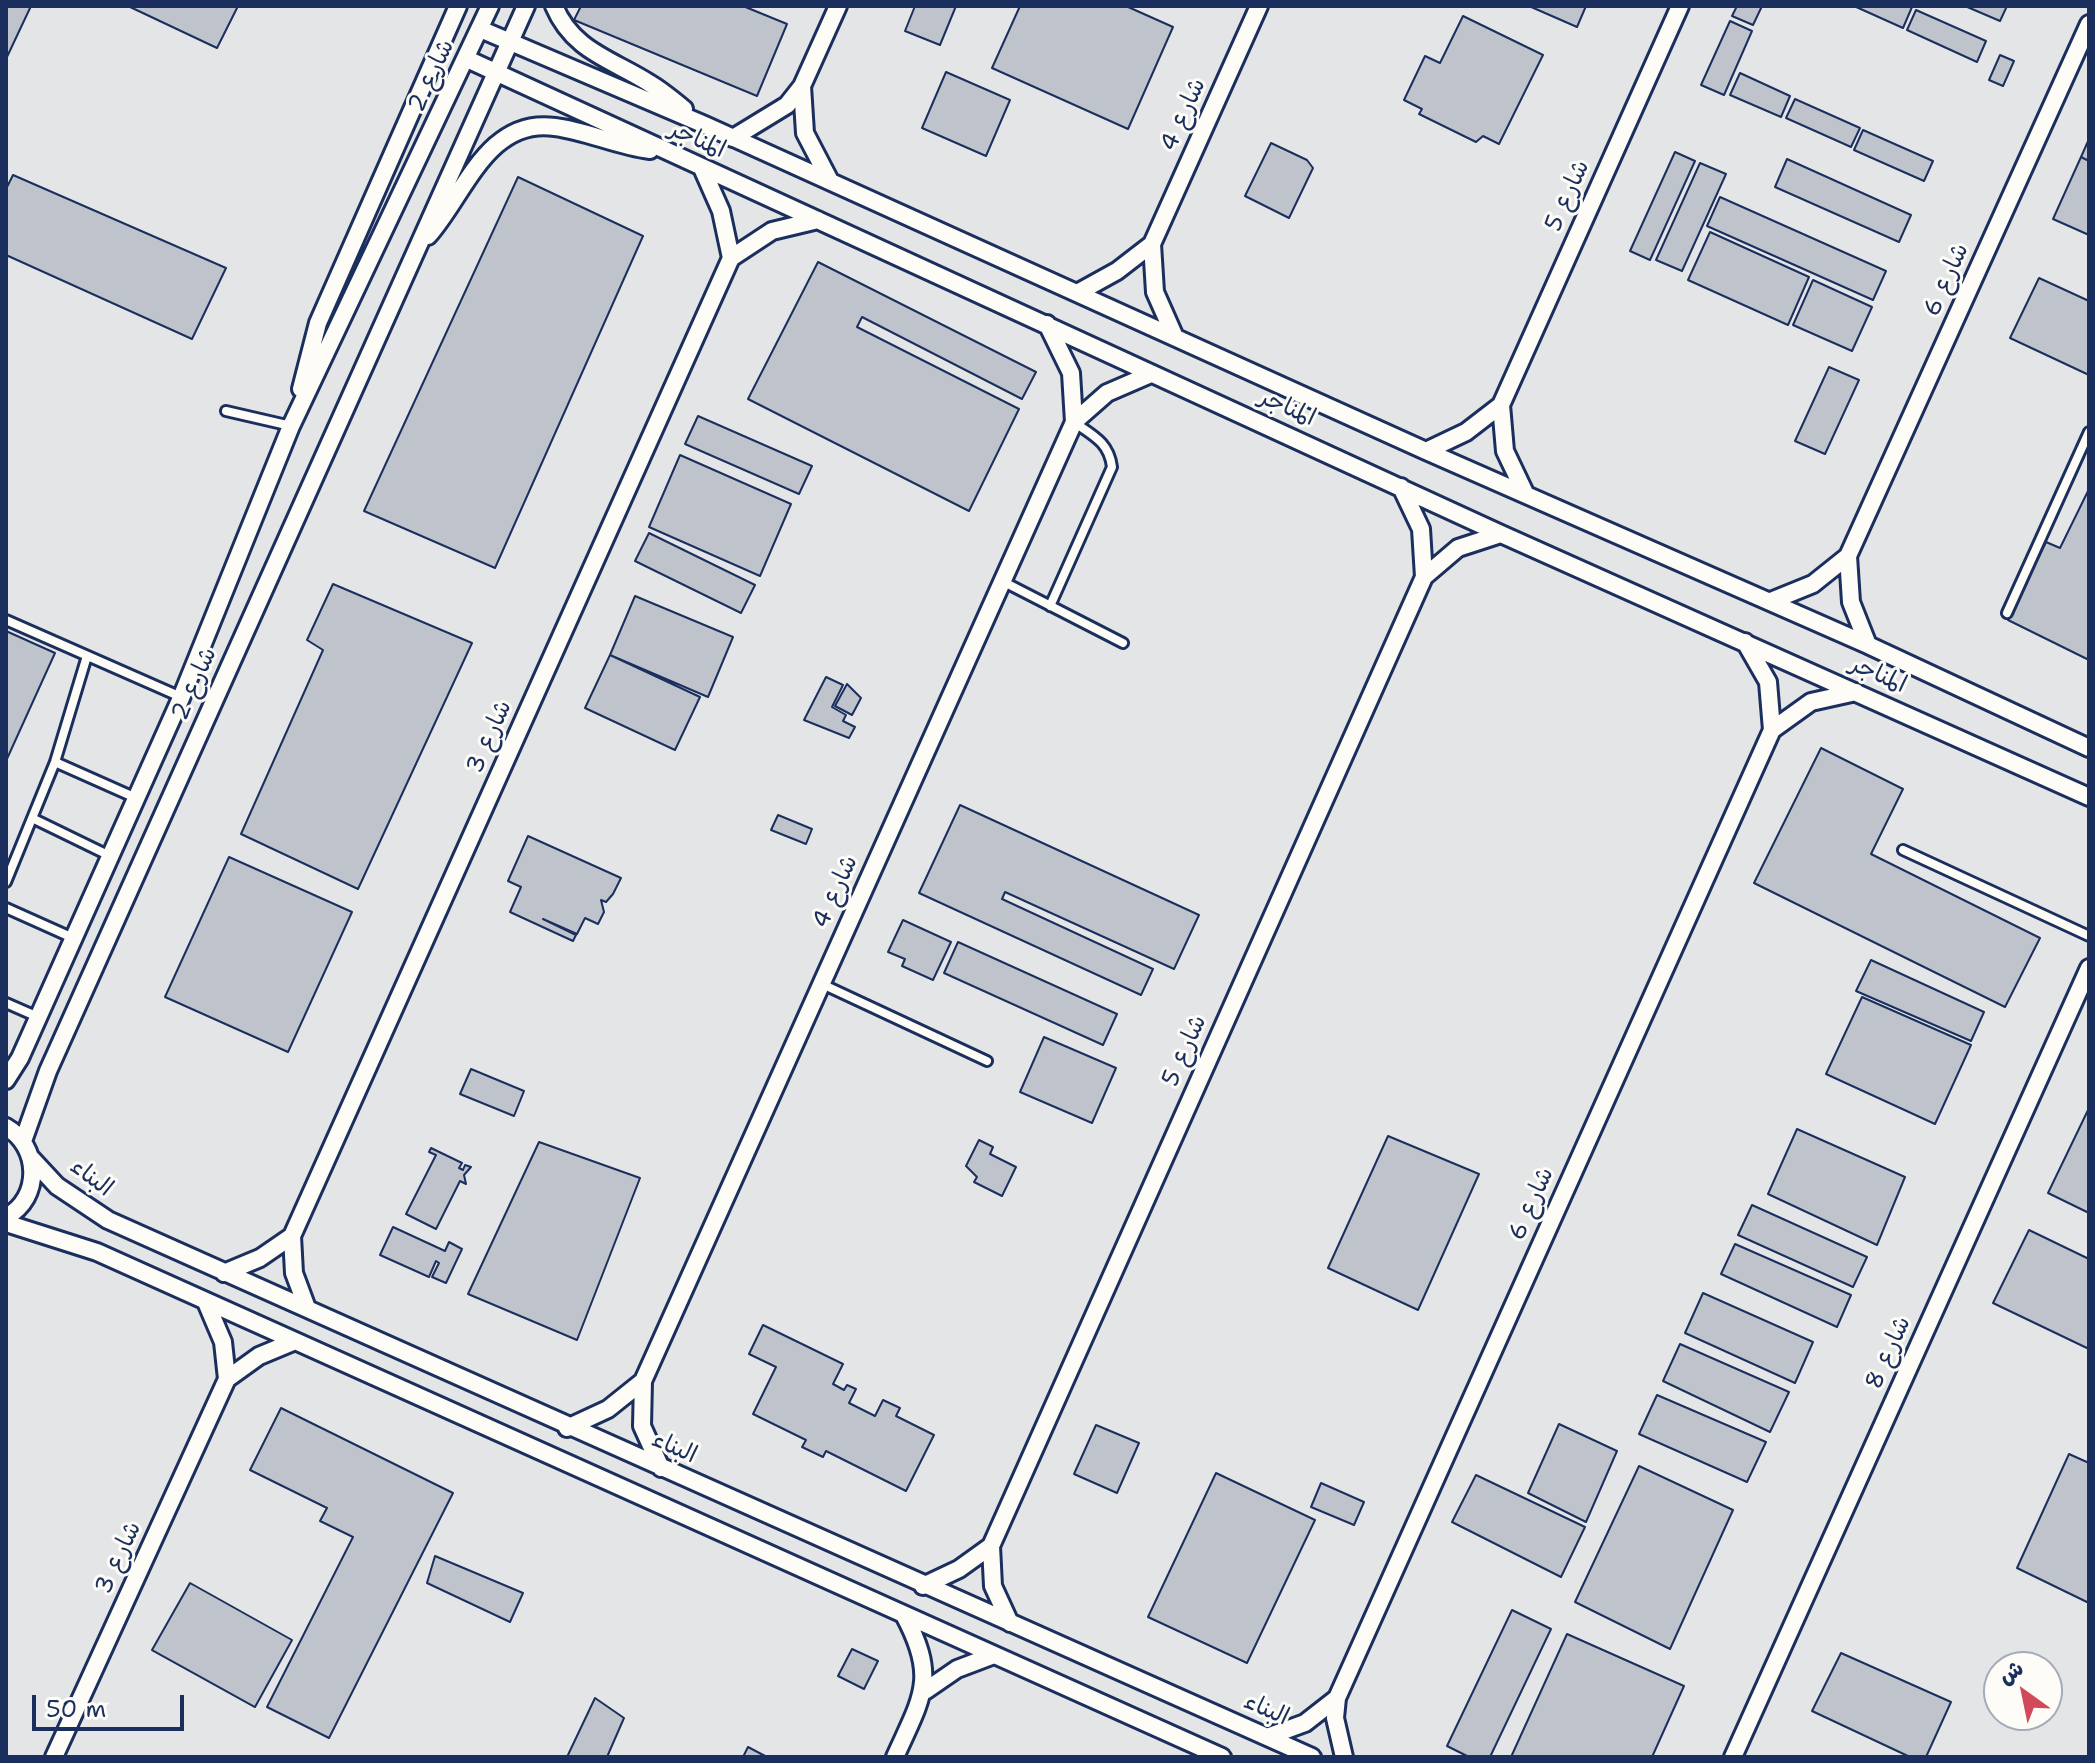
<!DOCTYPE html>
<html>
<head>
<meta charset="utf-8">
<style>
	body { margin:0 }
	#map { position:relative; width:2095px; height:1763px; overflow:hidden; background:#f4f4f1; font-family:"Shantell Sans","Playpen Sans Arabic",sans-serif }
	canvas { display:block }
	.frame { position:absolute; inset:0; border:8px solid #1b2f5e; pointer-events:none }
	.north { position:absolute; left:1983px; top:1651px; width:80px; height:80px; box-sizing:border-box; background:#fdfcf7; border:2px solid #a3aaba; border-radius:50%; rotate:327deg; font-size:22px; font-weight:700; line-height:32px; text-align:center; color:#1b2f5e }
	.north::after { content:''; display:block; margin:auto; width:28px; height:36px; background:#d1495b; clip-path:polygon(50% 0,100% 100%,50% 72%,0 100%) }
	.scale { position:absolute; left:32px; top:1695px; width:152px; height:36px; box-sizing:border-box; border:4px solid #1b2f5e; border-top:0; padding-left:10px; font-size:24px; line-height:28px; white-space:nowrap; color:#1b2f5e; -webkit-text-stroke:6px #fdfcf7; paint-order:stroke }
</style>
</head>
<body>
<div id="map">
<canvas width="2095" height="1763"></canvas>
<div class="frame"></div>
<div class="north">ش</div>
<div class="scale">50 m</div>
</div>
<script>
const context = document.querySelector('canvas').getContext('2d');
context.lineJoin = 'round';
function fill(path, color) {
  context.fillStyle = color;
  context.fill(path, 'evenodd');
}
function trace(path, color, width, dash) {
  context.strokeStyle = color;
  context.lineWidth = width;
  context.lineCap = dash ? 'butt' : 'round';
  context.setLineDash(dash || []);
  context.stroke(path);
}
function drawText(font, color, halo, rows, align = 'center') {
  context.font = font + ' "Shantell Sans","Playpen Sans Arabic",sans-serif';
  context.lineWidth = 6;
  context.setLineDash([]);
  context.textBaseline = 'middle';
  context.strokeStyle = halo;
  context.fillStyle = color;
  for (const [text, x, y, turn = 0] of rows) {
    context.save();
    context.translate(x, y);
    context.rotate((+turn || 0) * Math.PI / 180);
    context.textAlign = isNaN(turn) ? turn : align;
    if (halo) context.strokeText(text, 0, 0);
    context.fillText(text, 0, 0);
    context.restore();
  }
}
fill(new Path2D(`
	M 6,6 L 2089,6 L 2089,1757 L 6,1757 ZM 1999,1667 L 2047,1667 L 2047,1715 L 1999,1715 Z`), '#e4e5e6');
const building = new Path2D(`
	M 6,6 L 31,6 L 6,59 Z
	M 128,6 L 238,6 L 217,48 Z
	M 581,6 L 743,6 L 787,24 L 757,96 L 574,20 Z
	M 915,6 L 956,6 L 940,45 L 905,31 Z
	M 1020,6 L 1126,6 L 1173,27 L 1128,129 L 992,68 Z
	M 1529,6 L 1586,6 L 1577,27 Z
	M 1737,6 L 1762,6 L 1753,25 L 1732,16 Z
	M 1854,6 L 1909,6 L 1912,7 L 1903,28 Z
	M 1965,6 L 2007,6 L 2000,21 Z
	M 1916,10 L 1986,41 L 1977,62 L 1907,30 Z
	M 1463,16 L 1543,55 L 1499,144 L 1483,136 L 1476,142 L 1419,114 L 1422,109 L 1404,100 L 1425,56 L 1440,63 Z
	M 1730,21 L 1752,31 L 1724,95 L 1701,85 Z
	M 2000,55 L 2014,61 L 2003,86 L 1989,80 Z
	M 946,72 L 1010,100 L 986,156 L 922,128 Z
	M 1740,73 L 1790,96 L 1781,117 L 1730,95 Z
	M 1795,99 L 1860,128 L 1851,147 L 1786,118 Z
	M 1863,130 L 1933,161 L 1924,181 L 1854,150 Z
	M 2089,139 L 2089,161 L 2081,157 Z
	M 1271,143 L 1307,160 L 1313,168 L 1289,218 L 1245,196 Z
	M 1675,152 L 1695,161 L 1650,260 L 1630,251 Z
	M 2081,157 L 2089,161 L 2089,235 L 2053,219 Z
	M 1787,159 L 1911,215 L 1899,242 L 1775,187 Z
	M 1700,163 L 1726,174 L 1682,271 L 1656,260 Z
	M 13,175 L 226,268 L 192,339 L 6,255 L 6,189 Z
	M 518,177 L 643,236 L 495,568 L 364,511 Z
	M 1720,197 L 1886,271 L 1873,300 L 1707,226 Z
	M 1710,232 L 1809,277 L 1788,325 L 1688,280 Z
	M 818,262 L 1036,372 L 1022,399 L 862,317 L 857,327 L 1019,409 L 969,511 L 748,399 Z
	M 2039,278 L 2089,301 L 2089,375 L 2010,338 Z
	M 1813,280 L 1872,307 L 1852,351 L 1793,325 Z
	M 1829,367 L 1859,380 L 1825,454 L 1795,441 Z
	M 698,416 L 812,466 L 799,494 L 685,444 Z
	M 680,455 L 791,504 L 760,576 L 649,527 Z
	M 2089,489 L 2089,660 L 2008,620 L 2046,542 L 2060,548 Z
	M 649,533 L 755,585 L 741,613 L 635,561 Z
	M 333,584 L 472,643 L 358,889 L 241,834 L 323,650 L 307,640 Z
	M 635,596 L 733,637 L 708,697 L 610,655 Z
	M 6,631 L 55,653 L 6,761 Z
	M 610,655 L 700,697 L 675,750 L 585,708 Z
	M 826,677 L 843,685 L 832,707 L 846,715 L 843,721 L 855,727 L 849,738 L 804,720 Z
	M 847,684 L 861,698 L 852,715 L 835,706 Z
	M 1821,748 L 1903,789 L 1871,854 L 2040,938 L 2005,1007 L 1754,883 Z
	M 960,805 L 1199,915 L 1174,969 L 1005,892 L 1002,899 L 1153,969 L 1141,995 L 919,893 Z
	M 778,815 L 812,829 L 806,844 L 771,830 Z
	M 528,836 L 621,878 L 613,894 L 606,902 L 601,900 L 604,912 L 598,924 L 585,918 L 577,934 L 543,919 L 576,935 L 573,941 L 510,912 L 521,887 L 508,881 Z
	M 229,857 L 352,912 L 288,1052 L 165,997 Z
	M 903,920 L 951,942 L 933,980 L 902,966 L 905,959 L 888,952 Z
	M 958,942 L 1117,1014 L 1103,1045 L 944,973 Z
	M 1871,960 L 1984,1012 L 1971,1041 L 1856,991 Z
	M 1862,997 L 1971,1045 L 1935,1124 L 1826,1074 Z
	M 1044,1037 L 1116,1068 L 1092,1123 L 1020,1092 Z
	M 471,1069 L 524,1091 L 514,1116 L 460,1094 Z
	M 2089,1108 L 2089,1213 L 2048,1193 Z
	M 1797,1129 L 1905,1177 L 1877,1245 L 1768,1194 Z
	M 1388,1136 L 1479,1174 L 1418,1310 L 1328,1268 Z
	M 979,1140 L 993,1147 L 990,1154 L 1016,1167 L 1002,1196 L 974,1182 L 977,1177 L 966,1166 Z
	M 539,1142 L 640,1178 L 577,1340 L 468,1294 Z
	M 431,1148 L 462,1163 L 459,1168 L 463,1170 L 465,1165 L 471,1167 L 464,1175 L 466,1184 L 460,1181 L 436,1229 L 406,1214 L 436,1155 L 429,1152 Z
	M 1752,1205 L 1867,1257 L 1853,1287 L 1738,1235 Z
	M 393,1227 L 445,1251 L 449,1242 L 462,1249 L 446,1283 L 432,1277 L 439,1263 L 436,1261 L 429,1277 L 380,1255 Z
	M 2029,1230 L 2089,1259 L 2089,1349 L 1993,1303 Z
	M 1735,1244 L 1851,1295 L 1837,1327 L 1721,1274 Z
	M 1703,1293 L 1813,1342 L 1795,1383 L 1685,1333 Z
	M 763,1325 L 843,1364 L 833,1384 L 844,1390 L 847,1385 L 856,1389 L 849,1403 L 875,1416 L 883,1400 L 900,1408 L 896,1416 L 934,1435 L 906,1491 L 826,1451 L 823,1457 L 802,1447 L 806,1440 L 753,1414 L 776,1367 L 749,1354 Z
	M 1680,1344 L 1789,1392 L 1770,1432 L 1663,1381 Z
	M 1657,1395 L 1766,1442 L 1747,1482 L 1639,1434 Z
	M 281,1408 L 453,1493 L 329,1738 L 267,1707 L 353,1537 L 320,1521 L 327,1508 L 250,1470 Z
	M 1559,1424 L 1617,1451 L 1586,1522 L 1528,1493 Z
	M 1096,1425 L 1139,1443 L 1117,1493 L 1074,1474 Z
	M 2069,1454 L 2089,1463 L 2089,1603 L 2017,1568 Z
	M 1639,1466 L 1733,1510 L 1670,1649 L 1575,1602 Z
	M 1216,1473 L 1315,1520 L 1247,1663 L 1148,1617 Z
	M 1476,1475 L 1585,1527 L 1561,1577 L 1452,1522 Z
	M 1321,1483 L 1364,1502 L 1354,1525 L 1311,1507 Z
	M 435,1556 L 523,1593 L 510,1622 L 427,1583 Z
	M 190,1583 L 292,1640 L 255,1707 L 152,1650 Z
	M 1512,1610 L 1551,1629 L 1490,1757 L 1469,1757 L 1447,1746 Z
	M 1567,1634 L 1684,1686 L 1652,1757 L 1511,1757 Z
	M 852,1649 L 878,1661 L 864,1689 L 838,1676 Z
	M 1841,1653 L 1951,1702 L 1926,1757 L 1910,1757 L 1812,1711 Z
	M 595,1698 L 624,1718 L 607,1757 L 567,1757 Z
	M 748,1747 L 767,1757 L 743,1757 Z`);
fill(building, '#bfc3cc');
trace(building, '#1b2f5e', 2);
const lane = new Path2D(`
	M 226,411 L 291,426
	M 1002,581 L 1123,643
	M 1050,606 L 1112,467 C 1109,443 1094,436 1075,423
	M 2007,613 L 2089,432
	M 6,620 L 181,697
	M 55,762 L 136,798
	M 34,819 L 110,856
	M 1903,850 L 2089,936
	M 6,882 L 55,762 L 87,656
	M 6,908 L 73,938
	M 822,984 L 987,1061
	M 6,1003 L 38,1017`);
const street = new Path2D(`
	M 554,6 C 573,51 611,59 649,83 C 661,90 673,100 684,109
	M 480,29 L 705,125 L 1426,451 L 1868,645 L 2089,748
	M 467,59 L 1501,534 L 2089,797
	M 802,86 L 805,133 L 830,181
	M 733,138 L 787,105 L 802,86 L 838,6
	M 702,168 L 721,211 L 731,258
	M 428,236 C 464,196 487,117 555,127 C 587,131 617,146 650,150
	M 1079,292 L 1117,271 L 1152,244
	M 1047,324 L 1071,373 L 1074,422
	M 1174,335 L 1155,292 L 1152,244 L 1259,6
	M 301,389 L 318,323 L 458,6
	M 1501,405 L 1505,451 L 1525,493
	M 1426,451 L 1466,432 L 1501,405 L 1680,6
	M 1401,487 L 1421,529 L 1424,577
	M 1848,556 L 1851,602 L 1868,645
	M 1771,601 L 1813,584 L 1848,556 L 2089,24
	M 1772,730 L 1811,702 L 1856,692
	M 6,1080 L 20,1058 L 181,698 L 291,426 L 490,6
	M 6,1127 C 40,1146 42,1198 6,1217
	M 23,1141 L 48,1071 L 526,6
	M 31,1158 L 57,1186 L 108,1220 L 1312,1757
	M 6,1223 L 97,1252 L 1222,1757
	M 224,1273 L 260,1258 L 292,1236
	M 206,1302 L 223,1342 L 227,1379
	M 307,1308 L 294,1273 L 292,1236 L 731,258 L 772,231 L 818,220
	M 567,1428 L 608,1409 L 643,1381
	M 661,1468 L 642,1426 L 643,1381 L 1074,422 L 1107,393 L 1151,374
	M 923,1586 L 959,1569 L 991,1546
	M 1010,1623 L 993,1586 L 991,1546 L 1424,577 L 1458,548 L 1501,534
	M 925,1691 L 957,1669 L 994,1655
	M 1267,1737 L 1305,1723 L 1337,1698
	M 54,1757 L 227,1379 L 259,1356 L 295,1341
	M 895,1757 C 922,1697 938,1678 904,1615
	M 1344,1757 L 1335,1718 L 1337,1698 L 1772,730 L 1768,682 L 1745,642
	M 1733,1757 L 2089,968`);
trace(lane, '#1b2f5e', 14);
trace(street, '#1b2f5e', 22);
trace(lane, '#fdfcf7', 8);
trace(street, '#fdfcf7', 16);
drawText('24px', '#1b2f5e', '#fdfcf7', [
	["شارع 2",432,76,-65],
	["شارع 4",1184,115,-66],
	["المناجر",697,140,24],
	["شارع 5",1568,196,-66],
	["شارع 6",1947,280,-66],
	["المناجر",1287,408,24],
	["المناجر",1878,675,24],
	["شارع 2",195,684,-66],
	["شارع 3",490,737,-66],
	["شارع 4",836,892,-66],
	["شارع 5",1185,1051,-66],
	["البناء",91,1178,37],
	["شارع 6",1532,1204,-66],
	["شارع 8",1889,1353,-66],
	["البناء",674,1448,24],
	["شارع 3",119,1558,-65],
	["البناء",1266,1710,24]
]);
</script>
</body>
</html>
